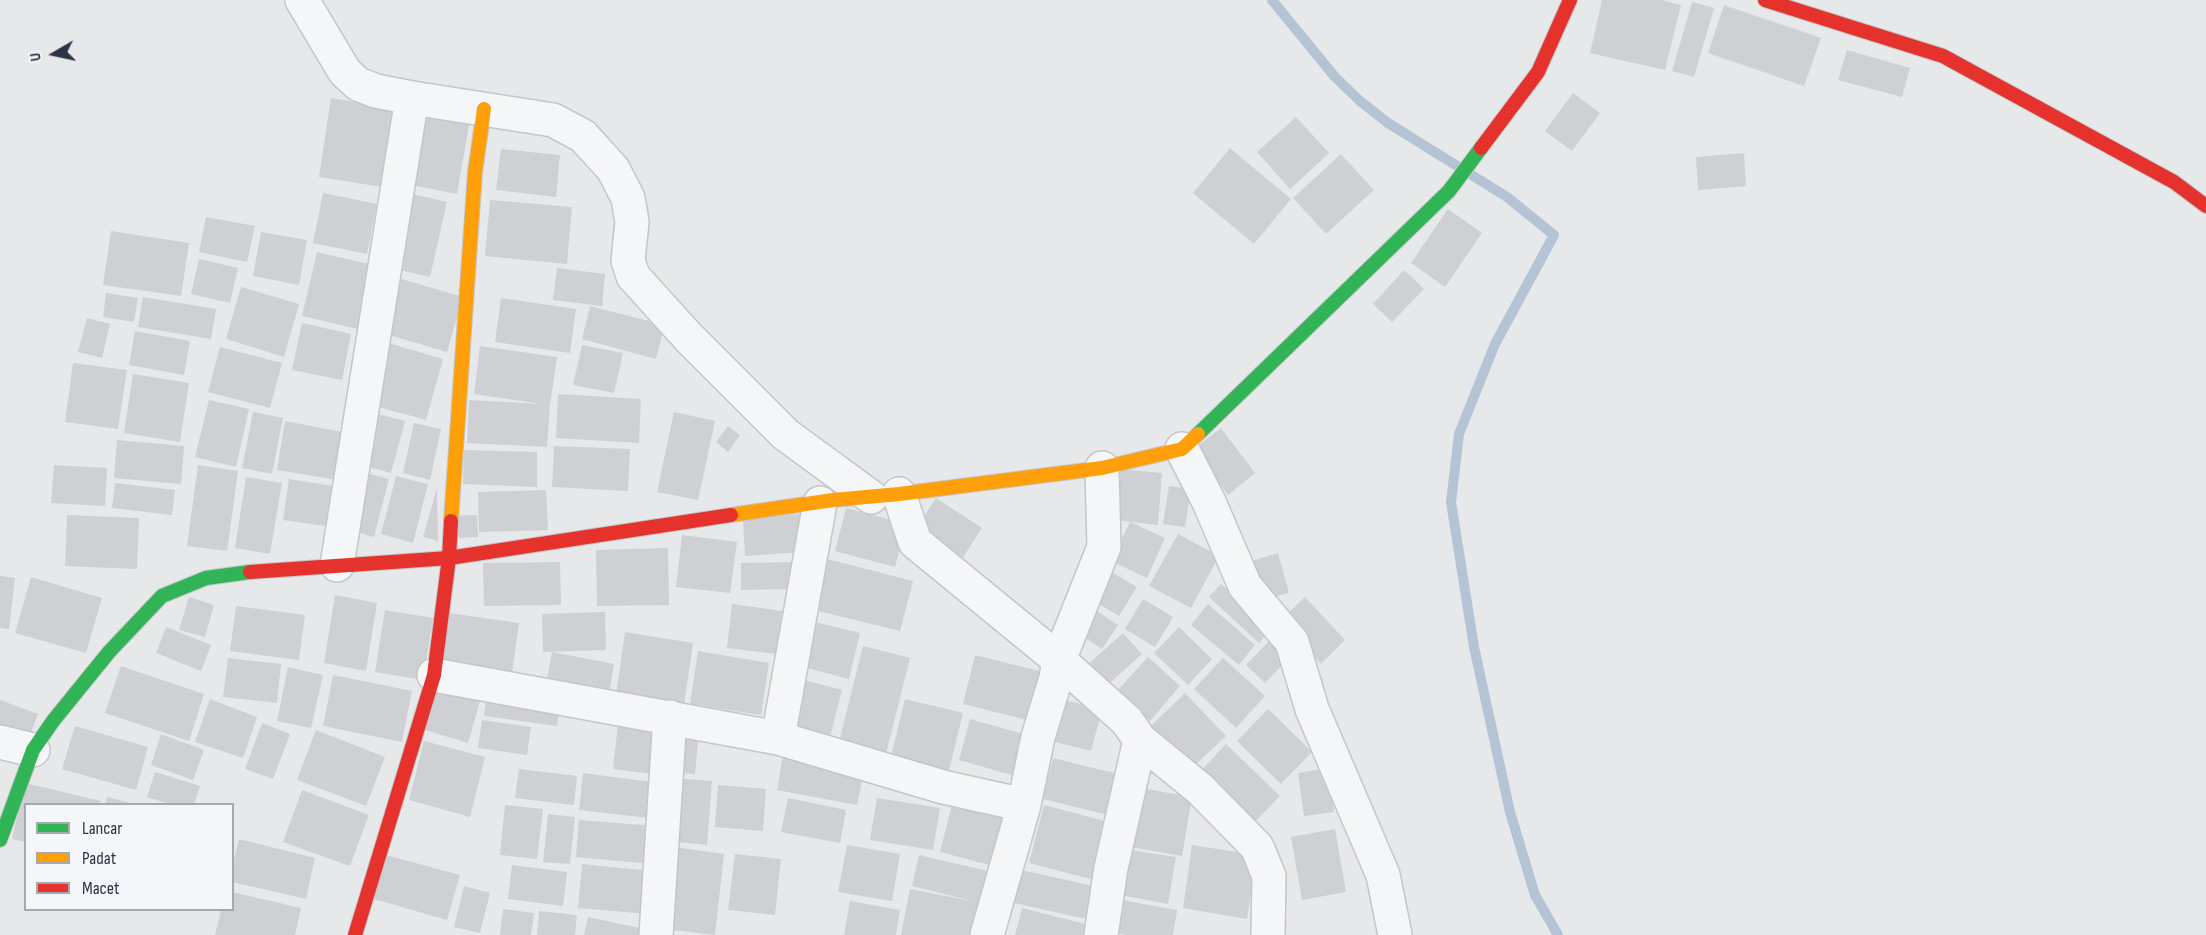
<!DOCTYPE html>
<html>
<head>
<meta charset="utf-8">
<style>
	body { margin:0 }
	#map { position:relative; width:2206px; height:935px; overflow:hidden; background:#e6e8ea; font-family:"Sofia Sans Condensed",sans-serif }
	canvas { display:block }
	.legend { position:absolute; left:24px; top:803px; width:210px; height:108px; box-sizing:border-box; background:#f4f6f9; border:2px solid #a4a8b1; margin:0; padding:8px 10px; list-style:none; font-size:18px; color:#2b3445 }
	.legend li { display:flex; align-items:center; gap:12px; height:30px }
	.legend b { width:30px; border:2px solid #a4a8b1 }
	.north { position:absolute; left:24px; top:24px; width:60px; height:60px; -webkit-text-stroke:4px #f4f6f9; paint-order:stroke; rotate:261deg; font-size:16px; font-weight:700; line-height:24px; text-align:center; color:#2b3445 }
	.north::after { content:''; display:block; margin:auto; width:21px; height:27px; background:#2b3445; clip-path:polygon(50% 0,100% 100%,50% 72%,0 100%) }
</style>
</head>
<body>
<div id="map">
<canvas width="2206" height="935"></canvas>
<ul class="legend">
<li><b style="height:8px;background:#30b455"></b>Lancar</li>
<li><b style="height:8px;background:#ff9f0a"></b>Padat</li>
<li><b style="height:8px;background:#e5322d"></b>Macet</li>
</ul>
<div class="north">U</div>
</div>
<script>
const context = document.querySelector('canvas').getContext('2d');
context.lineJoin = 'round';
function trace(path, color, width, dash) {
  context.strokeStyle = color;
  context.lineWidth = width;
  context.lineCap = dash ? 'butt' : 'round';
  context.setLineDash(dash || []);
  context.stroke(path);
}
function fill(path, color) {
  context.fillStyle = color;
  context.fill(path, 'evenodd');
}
trace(new Path2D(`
	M 1272,0 L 1335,77 L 1360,101 L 1388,123 L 1507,197 L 1554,235 L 1495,344 L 1459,434 L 1451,502 L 1474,647 L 1510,812 L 1535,895 L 1558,935`), '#b4c4d5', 10);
fill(new Path2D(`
	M 1602,0 L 1661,0 L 1681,5 L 1665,70 L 1590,53 Z
	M 1692,2 L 1714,8 L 1694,77 L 1672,71 Z
	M 1724,5 L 1821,38 L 1804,86 L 1708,53 Z
	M 1847,50 L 1910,68 L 1902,97 L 1838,80 Z
	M 1573,93 L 1600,113 L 1572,151 L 1545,131 Z
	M 331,98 L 402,110 L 389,188 L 319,177 Z
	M 424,111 L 470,119 L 457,194 L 411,185 Z
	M 1296,117 L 1329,153 L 1290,189 L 1257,152 Z
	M 1230,148 L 1291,199 L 1254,244 L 1193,193 Z
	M 501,149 L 560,155 L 556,197 L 496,190 Z
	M 1744,153 L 1746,186 L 1698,190 L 1696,157 Z
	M 1341,154 L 1374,190 L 1326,234 L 1293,198 Z
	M 404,192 L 447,202 L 430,277 L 387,267 Z
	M 323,193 L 377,204 L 367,254 L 313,243 Z
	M 490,200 L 572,207 L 567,264 L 485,256 Z
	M 1448,209 L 1482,233 L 1445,287 L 1411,263 Z
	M 206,217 L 255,226 L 247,262 L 199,252 Z
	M 111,231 L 189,243 L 181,296 L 103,285 Z
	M 261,232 L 307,240 L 299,285 L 253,276 Z
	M 317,252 L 377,266 L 362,330 L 302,316 Z
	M 199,259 L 238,268 L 230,303 L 191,294 Z
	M 557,268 L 605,274 L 602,306 L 553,300 Z
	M 1404,270 L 1424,289 L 1392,322 L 1373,304 Z
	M 395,277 L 463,297 L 447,352 L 379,332 Z
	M 241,287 L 299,304 L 284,357 L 226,339 Z
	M 106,293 L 138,298 L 134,322 L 103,317 Z
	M 143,297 L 216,309 L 211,339 L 138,327 Z
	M 501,298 L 576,309 L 570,353 L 495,342 Z
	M 590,306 L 665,325 L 656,359 L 582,339 Z
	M 87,318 L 110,324 L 102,358 L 78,352 Z
	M 302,323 L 351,334 L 342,380 L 292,370 Z
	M 135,331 L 190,341 L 184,375 L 129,365 Z
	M 381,341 L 443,359 L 426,420 L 364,403 Z
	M 582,345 L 623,353 L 614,393 L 573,385 Z
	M 480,346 L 557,357 L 550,405 L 547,447 L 467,443 L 469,400 L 542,404 L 474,394 Z
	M 220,347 L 282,363 L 270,408 L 208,392 Z
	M 73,363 L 127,370 L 118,429 L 65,422 Z
	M 133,374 L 189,383 L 180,442 L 124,433 Z
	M 558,394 L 641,399 L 639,443 L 556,438 Z
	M 209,400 L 249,409 L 236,467 L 195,457 Z
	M 253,412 L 283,418 L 272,474 L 242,468 Z
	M 370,412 L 405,421 L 391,473 L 356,464 Z
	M 674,412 L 715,421 L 698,500 L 657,492 Z
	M 285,421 L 347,433 L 338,480 L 277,470 Z
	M 414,423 L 441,429 L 430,480 L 403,473 Z
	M 728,426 L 740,435 L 728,452 L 716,442 Z
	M 1221,428 L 1255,473 L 1228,495 L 1194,449 Z
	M 117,440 L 184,446 L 181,484 L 114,478 Z
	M 554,446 L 630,449 L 628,491 L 552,487 Z
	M 464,450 L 537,452 L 537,487 L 463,484 Z
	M 54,465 L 107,468 L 105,506 L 51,503 Z
	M 198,465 L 238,471 L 227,551 L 187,546 Z
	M 1120,469 L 1162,473 L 1158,525 L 1115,520 Z
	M 360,471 L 389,479 L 374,537 L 345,529 Z
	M 396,476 L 428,484 L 413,543 L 381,534 Z
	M 246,477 L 282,483 L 270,554 L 235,548 Z
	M 289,479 L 339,487 L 333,527 L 283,520 Z
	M 115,483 L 175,490 L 172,515 L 112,508 Z
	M 1169,486 L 1191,489 L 1185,527 L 1163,524 Z
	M 437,488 L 438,541 L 423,537 Z
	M 546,490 L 548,530 L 479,532 L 478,492 Z
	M 936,498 L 982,528 L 960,562 L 914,532 Z
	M 846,508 L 906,524 L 895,567 L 835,551 Z
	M 801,514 L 804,552 L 745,556 L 743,518 Z
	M 67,515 L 139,518 L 137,569 L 65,566 Z
	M 477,515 L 478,537 L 454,538 L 453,516 Z
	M 1130,522 L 1165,538 L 1147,578 L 1111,561 Z
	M 1178,534 L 1219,556 L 1191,608 L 1149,586 Z
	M 682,535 L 737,542 L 730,593 L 676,587 Z
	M 668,548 L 669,605 L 597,606 L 596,550 Z
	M 1278,553 L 1289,593 L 1260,601 L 1248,562 Z
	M 823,558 L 913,581 L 900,631 L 810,609 Z
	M 560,562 L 561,605 L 484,606 L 483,563 Z
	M 796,562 L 797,589 L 741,590 L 741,563 Z
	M 1104,568 L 1137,587 L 1119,616 L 1087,597 Z
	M 0,576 L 15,578 L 9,629 L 0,628 Z
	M 31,577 L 102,598 L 86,653 L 15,633 Z
	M 1221,584 L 1271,628 L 1259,643 L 1209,597 Z
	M 335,595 L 377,603 L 366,671 L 324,663 Z
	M 189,597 L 214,605 L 205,637 L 179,630 Z
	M 1305,597 L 1345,640 L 1321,664 L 1280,621 Z
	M 1143,599 L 1173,617 L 1155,647 L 1125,629 Z
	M 732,604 L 782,611 L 776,654 L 727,648 Z
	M 1208,604 L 1255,645 L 1239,665 L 1191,625 Z
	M 236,606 L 305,615 L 299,660 L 230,651 Z
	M 1091,607 L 1118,625 L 1102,649 L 1075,631 Z
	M 385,610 L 433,618 L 423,680 L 375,672 Z
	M 605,612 L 606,650 L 543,652 L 542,614 Z
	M 449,613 L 519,623 L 511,680 L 441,670 Z
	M 815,622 L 860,633 L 849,679 L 803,667 Z
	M 166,627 L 211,645 L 201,671 L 156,653 Z
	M 1179,627 L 1212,659 L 1188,685 L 1154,653 Z
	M 625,632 L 693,643 L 683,712 L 615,702 Z
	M 1123,633 L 1142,654 L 1102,690 L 1083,669 Z
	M 1269,641 L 1288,659 L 1265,683 L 1246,665 Z
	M 863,646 L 910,658 L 883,766 L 836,754 Z
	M 698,651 L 769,663 L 761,715 L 690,704 Z
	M 552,652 L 614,664 L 608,701 L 545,690 Z
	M 975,655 L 1047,673 L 1035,722 L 963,704 Z
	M 1148,657 L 1180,686 L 1150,721 L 1117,691 Z
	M 228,658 L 281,664 L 277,703 L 223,697 Z
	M 1223,658 L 1265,696 L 1236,728 L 1194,689 Z
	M 121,666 L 204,694 L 189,741 L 105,713 Z
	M 288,667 L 323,675 L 311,728 L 277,721 Z
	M 333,675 L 412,691 L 402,742 L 323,726 Z
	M 440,679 L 483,691 L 468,743 L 425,730 Z
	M 800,679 L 842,690 L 827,749 L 786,739 Z
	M 487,691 L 561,701 L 557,726 L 484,716 Z
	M 1185,693 L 1226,736 L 1192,768 L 1151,726 Z
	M 210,699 L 257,717 L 243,758 L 195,742 Z
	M 905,699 L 963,713 L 946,783 L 888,769 Z
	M 1062,699 L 1102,710 L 1091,751 L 1051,741 Z
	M 0,700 L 38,714 L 29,738 L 0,727 Z
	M 1268,709 L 1312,752 L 1281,784 L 1237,741 Z
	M 970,719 L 1030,736 L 1019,777 L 959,760 Z
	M 482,720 L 531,727 L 527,755 L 478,748 Z
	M 262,723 L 290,734 L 273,779 L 245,769 Z
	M 618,723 L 665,729 L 660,775 L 613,769 Z
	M 75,726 L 148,747 L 136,790 L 62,769 Z
	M 676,728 L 699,730 L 695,774 L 671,772 Z
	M 316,730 L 385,757 L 366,806 L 297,780 Z
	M 161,734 L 204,750 L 193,780 L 151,765 Z
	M 424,741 L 485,757 L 470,817 L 409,800 Z
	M 1226,744 L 1280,796 L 1253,824 L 1199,773 Z
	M 784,749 L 865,766 L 857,805 L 777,790 Z
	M 1053,758 L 1122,775 L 1112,816 L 1043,799 Z
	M 1329,768 L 1334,812 L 1304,816 L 1298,773 Z
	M 519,769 L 577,776 L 574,805 L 515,798 Z
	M 155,772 L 200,786 L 194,804 L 170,804 L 147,797 Z
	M 583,773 L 652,782 L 649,818 L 579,810 Z
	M 672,778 L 712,781 L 707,845 L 667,841 Z
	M 25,783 L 101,801 L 100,804 L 26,804 L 26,842 L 12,839 Z
	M 718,785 L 766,789 L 763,831 L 715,827 Z
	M 1135,787 L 1192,797 L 1182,856 L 1125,846 Z
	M 302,790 L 369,815 L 350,866 L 283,842 Z
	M 107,797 L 135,804 L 106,804 Z
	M 954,797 L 1011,812 L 997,867 L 940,852 Z
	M 788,798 L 846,810 L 840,843 L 781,832 Z
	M 877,798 L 940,808 L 933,850 L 870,840 Z
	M 505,805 L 543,809 L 537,859 L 500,855 Z
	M 1044,805 L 1112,823 L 1098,881 L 1029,863 Z
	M 548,814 L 575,817 L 570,864 L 543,862 Z
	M 579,820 L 655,826 L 651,864 L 576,857 Z
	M 1335,829 L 1346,892 L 1302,900 L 1291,837 Z
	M 239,839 L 315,858 L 306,899 L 232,882 L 232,867 Z
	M 847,845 L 900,854 L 892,901 L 838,892 Z
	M 1192,845 L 1257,855 L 1247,919 L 1183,908 Z
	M 674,847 L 724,854 L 715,935 L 664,929 Z
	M 1123,849 L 1176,857 L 1168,904 L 1115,894 Z
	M 735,854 L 781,859 L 775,915 L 728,910 Z
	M 386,855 L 460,875 L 447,920 L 374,899 Z
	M 919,855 L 996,873 L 974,935 L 901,935 L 910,889 L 976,902 L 912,886 Z
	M 582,864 L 652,871 L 648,914 L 578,908 Z
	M 512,865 L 567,872 L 563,906 L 508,899 Z
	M 1017,869 L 1102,888 L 1095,921 L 1010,902 Z
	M 464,886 L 490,893 L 480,933 L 454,927 Z
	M 232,892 L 301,908 L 295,935 L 215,935 L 221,910 L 232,910 Z
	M 1116,899 L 1177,910 L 1173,935 L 1126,935 L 1110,932 Z
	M 850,901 L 900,910 L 896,935 L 844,935 Z
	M 1022,908 L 1093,926 L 1090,935 L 1015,935 Z
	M 503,909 L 534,913 L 531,935 L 500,935 Z
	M 539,911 L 577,915 L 575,935 L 537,935 Z
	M 588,917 L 644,929 L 642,935 L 584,935 Z`), '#ced0d3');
const street = new Path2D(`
	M 302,0 L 345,72 L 358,84 L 376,91 L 412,98 L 553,120 L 583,136 L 613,169 L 628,198 L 632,222 L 628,260 L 633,276 L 690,339 L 785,434 L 871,497
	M 1182,449 L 1209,502 L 1245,586 L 1292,642 L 1312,709 L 1383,875 L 1395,935
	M 899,494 L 915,542 L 1059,660 L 1127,721 L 1140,740 L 1200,789 L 1257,847 L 1269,876 L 1268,935
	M 337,565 L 412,98
	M 434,675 L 778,738 L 943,787 L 1024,805
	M 778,738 L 820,503
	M 0,742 L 33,750
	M 656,935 L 670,717
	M 987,935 L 1024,805 L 1038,737 L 1056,678 L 1059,660 L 1104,547 L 1102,468
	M 1101,935 L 1111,868 L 1140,740`);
const fast = new Path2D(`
	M 1198,434 L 1449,191 L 1481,148
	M 0,840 L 33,750 L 53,721 L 109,652 L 162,596 L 206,578 L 250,572`);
const slow = new Path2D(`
	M 731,515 L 833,500 L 899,494 L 1102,468 L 1182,449 L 1198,434
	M 451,521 L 475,172 L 484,109`);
const jam = new Path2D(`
	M 1765,0 L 1943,56 L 2174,182 L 2206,206
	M 1481,148 L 1538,72 L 1570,0
	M 250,572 L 449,558 L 731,515
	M 355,935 L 434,675 L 449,558 L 451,521`);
trace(street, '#c4c6c8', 36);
trace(fast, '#c4c6c8', 16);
trace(slow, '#c4c6c8', 16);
trace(jam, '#c4c6c8', 16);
trace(street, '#f5f6f7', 33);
trace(fast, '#30b455', 14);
trace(slow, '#ff9f0a', 14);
trace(jam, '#e5322d', 14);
</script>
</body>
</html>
